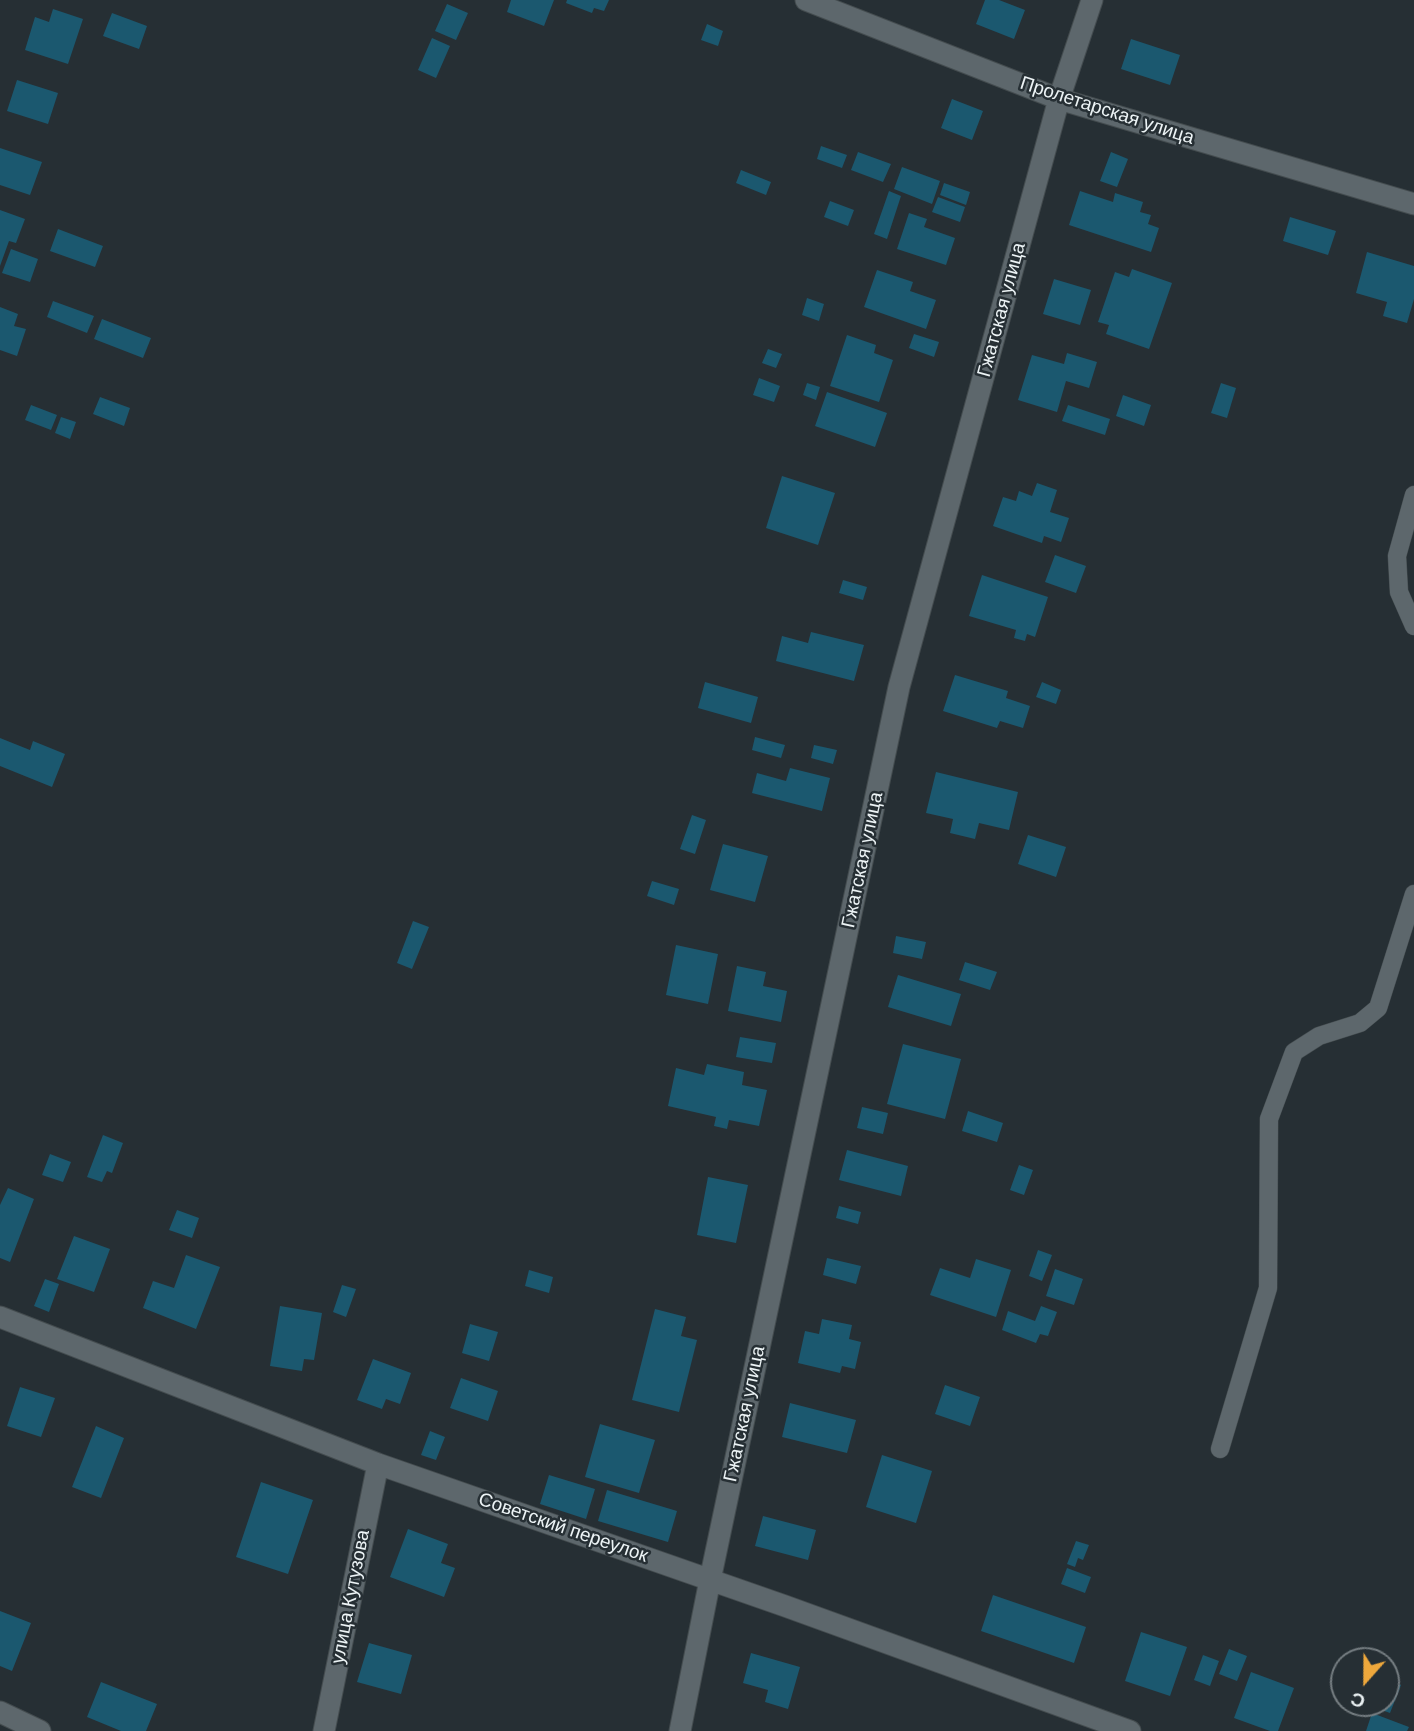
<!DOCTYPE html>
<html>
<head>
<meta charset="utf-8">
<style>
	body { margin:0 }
	#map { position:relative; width:1414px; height:1731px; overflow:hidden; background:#262f34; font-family:Helvetica,sans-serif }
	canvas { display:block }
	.north { position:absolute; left:1330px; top:1647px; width:70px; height:70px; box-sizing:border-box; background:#262f34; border:2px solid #757d81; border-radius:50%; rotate:201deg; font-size:19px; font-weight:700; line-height:28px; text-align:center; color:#ecf3f5 }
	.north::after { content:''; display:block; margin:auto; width:24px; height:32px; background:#eea83c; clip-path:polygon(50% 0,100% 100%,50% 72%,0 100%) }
</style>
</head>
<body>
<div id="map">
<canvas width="1414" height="1731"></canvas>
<div class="north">С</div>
</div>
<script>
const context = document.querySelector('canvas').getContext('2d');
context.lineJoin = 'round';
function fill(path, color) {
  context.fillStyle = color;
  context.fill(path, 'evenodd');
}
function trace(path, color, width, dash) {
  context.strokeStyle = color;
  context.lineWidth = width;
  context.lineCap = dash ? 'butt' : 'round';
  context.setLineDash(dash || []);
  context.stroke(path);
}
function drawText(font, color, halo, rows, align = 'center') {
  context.font = font + ' Helvetica,sans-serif';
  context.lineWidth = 5;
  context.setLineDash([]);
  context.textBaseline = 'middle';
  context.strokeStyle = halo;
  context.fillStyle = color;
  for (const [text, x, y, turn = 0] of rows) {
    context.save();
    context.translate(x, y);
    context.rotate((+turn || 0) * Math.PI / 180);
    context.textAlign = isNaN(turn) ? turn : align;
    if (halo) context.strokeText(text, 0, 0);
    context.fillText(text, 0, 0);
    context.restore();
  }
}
fill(new Path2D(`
	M 511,0 L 554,0 L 544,26 L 507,12 Z
	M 567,0 L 609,0 L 604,11 L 594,8 L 592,13 L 566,3 Z
	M 985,0 L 999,0 L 1025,10 L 1014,39 L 976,24 Z
	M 447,4 L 468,13 L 456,40 L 435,31 Z
	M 53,9 L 83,19 L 68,64 L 25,50 L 35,17 L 49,22 Z
	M 112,13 L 147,26 L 139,49 L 103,36 Z
	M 707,24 L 723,31 L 718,46 L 701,40 Z
	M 432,38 L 450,46 L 436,78 L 418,70 Z
	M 1131,39 L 1180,55 L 1170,85 L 1121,69 Z
	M 17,80 L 58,93 L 48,124 L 7,111 Z
	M 952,99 L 983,111 L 972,140 L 941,128 Z
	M 821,146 L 847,155 L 842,168 L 817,159 Z
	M 0,148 L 42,162 L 30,195 L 0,185 Z
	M 858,152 L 891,164 L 883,182 L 851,170 Z
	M 1111,152 L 1128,159 L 1117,187 L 1100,181 Z
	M 902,167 L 940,181 L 932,204 L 894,189 Z
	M 741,170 L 771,182 L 766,195 L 736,183 Z
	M 944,183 L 970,192 L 966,205 L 940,195 Z
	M 889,191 L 901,196 L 887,239 L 874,234 Z
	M 1080,191 L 1113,202 L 1115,193 L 1143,202 L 1140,212 L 1151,215 L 1148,224 L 1159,228 L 1151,252 L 1069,225 Z
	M 938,197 L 965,207 L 960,222 L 932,212 Z
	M 830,201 L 854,210 L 848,226 L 824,217 Z
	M 0,210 L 25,219 L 16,243 L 9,241 L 0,266 Z
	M 909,213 L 927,219 L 924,227 L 955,238 L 946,265 L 897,249 Z
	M 1290,217 L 1336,231 L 1328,255 L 1283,241 Z
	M 58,229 L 103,246 L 95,267 L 50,251 Z
	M 11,249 L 38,259 L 30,282 L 2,273 Z
	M 1367,252 L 1414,266 L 1414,299 L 1407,323 L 1383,316 L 1387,302 L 1356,293 Z
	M 1132,269 L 1172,283 L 1149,349 L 1106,334 L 1109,325 L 1098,322 L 1115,272 L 1129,277 Z
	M 877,270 L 913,282 L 910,291 L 936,300 L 926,329 L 864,307 Z
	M 1054,279 L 1091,290 L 1080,325 L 1043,314 Z
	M 807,298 L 824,304 L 819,321 L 802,315 Z
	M 53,301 L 94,316 L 87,333 L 47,317 Z
	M 0,307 L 18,314 L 14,326 L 26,329 L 17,356 L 0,350 Z
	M 102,319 L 151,338 L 143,358 L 94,339 Z
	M 914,334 L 939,342 L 934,357 L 909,348 Z
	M 847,335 L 876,345 L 874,353 L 893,360 L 879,402 L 830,386 Z
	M 768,349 L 782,354 L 776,368 L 762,363 Z
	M 1067,353 L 1097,362 L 1089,388 L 1066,381 L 1057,412 L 1018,400 L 1032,355 L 1064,364 Z
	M 759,378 L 780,386 L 774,402 L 753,395 Z
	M 807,383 L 820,387 L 816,400 L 803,395 Z
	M 1221,383 L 1236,388 L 1227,418 L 1211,413 Z
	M 827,392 L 887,413 L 875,447 L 815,426 Z
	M 1123,395 L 1151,405 L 1144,426 L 1116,416 Z
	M 100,397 L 130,408 L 124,426 L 93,414 Z
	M 31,405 L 57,415 L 51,430 L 25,420 Z
	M 1068,405 L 1110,419 L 1105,435 L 1062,421 Z
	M 61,417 L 76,422 L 70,439 L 55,433 Z
	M 782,476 L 835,493 L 818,545 L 766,528 Z
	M 1037,483 L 1057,490 L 1050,512 L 1069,518 L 1061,542 L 1044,536 L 1042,543 L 993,526 L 1003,497 L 1016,501 L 1019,491 L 1032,496 Z
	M 1055,555 L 1086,566 L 1076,593 L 1045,582 Z
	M 982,575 L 1048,597 L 1035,637 L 1027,634 L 1025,641 L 1014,638 L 1016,630 L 969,616 Z
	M 843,580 L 867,587 L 863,600 L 839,593 Z
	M 811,632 L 864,645 L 854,681 L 776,661 L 782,636 L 808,643 Z
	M 955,675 L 1008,691 L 1006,698 L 1030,706 L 1023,728 L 1000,721 L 997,728 L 943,711 Z
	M 705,682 L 758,697 L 751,723 L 698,708 Z
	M 1042,682 L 1061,690 L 1056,704 L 1036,697 Z
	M 755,737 L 785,745 L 781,758 L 752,750 Z
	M 0,738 L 30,750 L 33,741 L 65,754 L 52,787 L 0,766 Z
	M 814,745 L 837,750 L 833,764 L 811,758 Z
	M 790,768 L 830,778 L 822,811 L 752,793 L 757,773 L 786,781 Z
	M 936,772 L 1018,792 L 1009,830 L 979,823 L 975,839 L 950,833 L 953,819 L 926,813 Z
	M 692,815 L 706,820 L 695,854 L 680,849 Z
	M 1028,835 L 1066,847 L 1056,877 L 1018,864 Z
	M 723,844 L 768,856 L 755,902 L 710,890 Z
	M 652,881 L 679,889 L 674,905 L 647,896 Z
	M 413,921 L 429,927 L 412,969 L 397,963 Z
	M 896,936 L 926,942 L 922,959 L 893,953 Z
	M 676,945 L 718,954 L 708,1004 L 666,995 Z
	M 965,962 L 997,972 L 990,990 L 959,980 Z
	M 737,966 L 766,972 L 763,986 L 787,991 L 781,1022 L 728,1011 Z
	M 898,975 L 961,994 L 951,1026 L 888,1007 Z
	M 740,1037 L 776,1043 L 772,1063 L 736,1057 Z
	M 903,1044 L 961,1059 L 945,1119 L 887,1104 Z
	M 707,1064 L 744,1072 L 742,1085 L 767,1090 L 759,1126 L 729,1120 L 727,1129 L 714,1126 L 716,1117 L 668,1106 L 676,1068 L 704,1075 Z
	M 862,1107 L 888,1113 L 883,1134 L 857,1128 Z
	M 968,1111 L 1003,1123 L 997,1142 L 962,1131 Z
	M 103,1135 L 123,1143 L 112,1173 L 107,1171 L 102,1182 L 87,1177 Z
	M 847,1150 L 908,1166 L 901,1196 L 839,1180 Z
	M 50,1154 L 71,1162 L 63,1182 L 42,1175 Z
	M 1019,1165 L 1033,1170 L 1024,1195 L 1010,1190 Z
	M 708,1177 L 748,1185 L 736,1243 L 697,1235 Z
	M 8,1188 L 34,1199 L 10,1262 L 0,1258 L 0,1205 Z
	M 839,1206 L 861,1212 L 858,1224 L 836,1218 Z
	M 177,1210 L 199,1218 L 192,1238 L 169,1230 Z
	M 74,1236 L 110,1249 L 94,1292 L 57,1279 Z
	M 1038,1250 L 1052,1255 L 1042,1281 L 1029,1276 Z
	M 186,1255 L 220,1267 L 196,1329 L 143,1308 L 153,1281 L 174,1288 Z
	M 827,1258 L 861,1266 L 856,1284 L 823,1275 Z
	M 976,1259 L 1011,1270 L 996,1317 L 930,1295 L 940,1268 L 970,1278 Z
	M 1055,1269 L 1083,1279 L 1074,1305 L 1046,1296 Z
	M 529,1270 L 553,1277 L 549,1293 L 525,1286 Z
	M 45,1279 L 59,1284 L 49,1312 L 34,1306 Z
	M 342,1285 L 356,1289 L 346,1317 L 333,1312 Z
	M 280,1306 L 322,1313 L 314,1360 L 304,1359 L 302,1371 L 270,1366 Z
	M 1041,1306 L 1057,1312 L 1048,1336 L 1040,1334 L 1036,1343 L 1002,1330 L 1008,1311 L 1035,1321 Z
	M 655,1309 L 686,1317 L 681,1336 L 697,1340 L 679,1412 L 632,1400 Z
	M 822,1319 L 852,1325 L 849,1339 L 861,1342 L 855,1369 L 842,1366 L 840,1373 L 798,1363 L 805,1331 L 819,1334 Z
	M 470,1324 L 498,1332 L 489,1361 L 462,1353 Z
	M 373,1359 L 411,1373 L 400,1404 L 386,1399 L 382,1409 L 357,1400 Z
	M 461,1378 L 498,1391 L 488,1421 L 450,1408 Z
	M 945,1385 L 980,1397 L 970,1426 L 935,1414 Z
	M 20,1387 L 55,1398 L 41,1437 L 7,1426 Z
	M 790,1403 L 856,1420 L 847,1453 L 782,1437 Z
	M 600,1424 L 655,1440 L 639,1493 L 585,1477 Z
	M 96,1426 L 124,1438 L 101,1498 L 72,1487 Z
	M 430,1431 L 445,1437 L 436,1460 L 421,1455 Z
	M 882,1455 L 932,1471 L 916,1523 L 866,1507 Z
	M 549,1475 L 595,1489 L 586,1519 L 540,1504 Z
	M 261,1482 L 313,1500 L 288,1574 L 236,1557 Z
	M 607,1490 L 677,1511 L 668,1542 L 598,1521 Z
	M 763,1516 L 816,1530 L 808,1560 L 755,1546 Z
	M 408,1529 L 448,1544 L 441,1563 L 455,1568 L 444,1597 L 390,1577 Z
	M 1076,1541 L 1089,1545 L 1083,1560 L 1078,1558 L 1075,1567 L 1067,1564 Z
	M 1067,1568 L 1091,1577 L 1085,1593 L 1061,1584 Z
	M 993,1595 L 1086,1627 L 1074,1663 L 981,1631 Z
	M 0,1611 L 31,1623 L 12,1671 L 0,1666 Z
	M 1141,1632 L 1187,1647 L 1170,1696 L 1125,1681 Z
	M 369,1643 L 412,1655 L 401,1694 L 357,1682 Z
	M 1229,1649 L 1247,1656 L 1237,1681 L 1219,1674 Z
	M 751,1653 L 800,1667 L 788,1709 L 765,1702 L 768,1690 L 743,1683 Z
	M 1203,1655 L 1219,1661 L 1210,1686 L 1194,1680 Z
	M 1251,1672 L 1294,1688 L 1278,1731 L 1270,1731 L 1234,1718 Z
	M 1386,1680 L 1401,1685 L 1390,1713 L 1362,1703 L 1386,1703 Z
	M 101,1682 L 157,1704 L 146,1731 L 121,1731 L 87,1717 Z
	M 1372,1713 L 1409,1727 L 1407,1731 L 1366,1731 Z`), '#1b586f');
const lane = new Path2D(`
	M 1414,495 L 1397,556 L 1399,592 L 1414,626
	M 1220,1449 L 1268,1288 L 1269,1119 L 1294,1052 L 1319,1036 L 1360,1023 L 1378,1008 L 1414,894`);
const street = new Path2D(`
	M 806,0 L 1059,99 L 1414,204
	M 0,1317 L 378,1464 L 785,1606 L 1130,1731
	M 0,1712 L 40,1731
	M 324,1731 L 378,1464
	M 680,1731 L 710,1580 L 899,687 L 1059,99 L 1092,0`);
trace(lane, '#444c4f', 19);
trace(street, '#444c4f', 23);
trace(lane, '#5d676c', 18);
trace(street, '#5d676c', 21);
drawText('19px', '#ecf3f5', '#262f34', [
	["Пролетарская улица",1107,111,18],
	["Гжатская улица",1002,310,-75],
	["Гжатская улица",863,860,-78],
	["Гжатская улица",745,1414,-78],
	["Советский переулок",563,1528,19],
	["улица Кутузова",351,1597,-79]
]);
</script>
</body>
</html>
